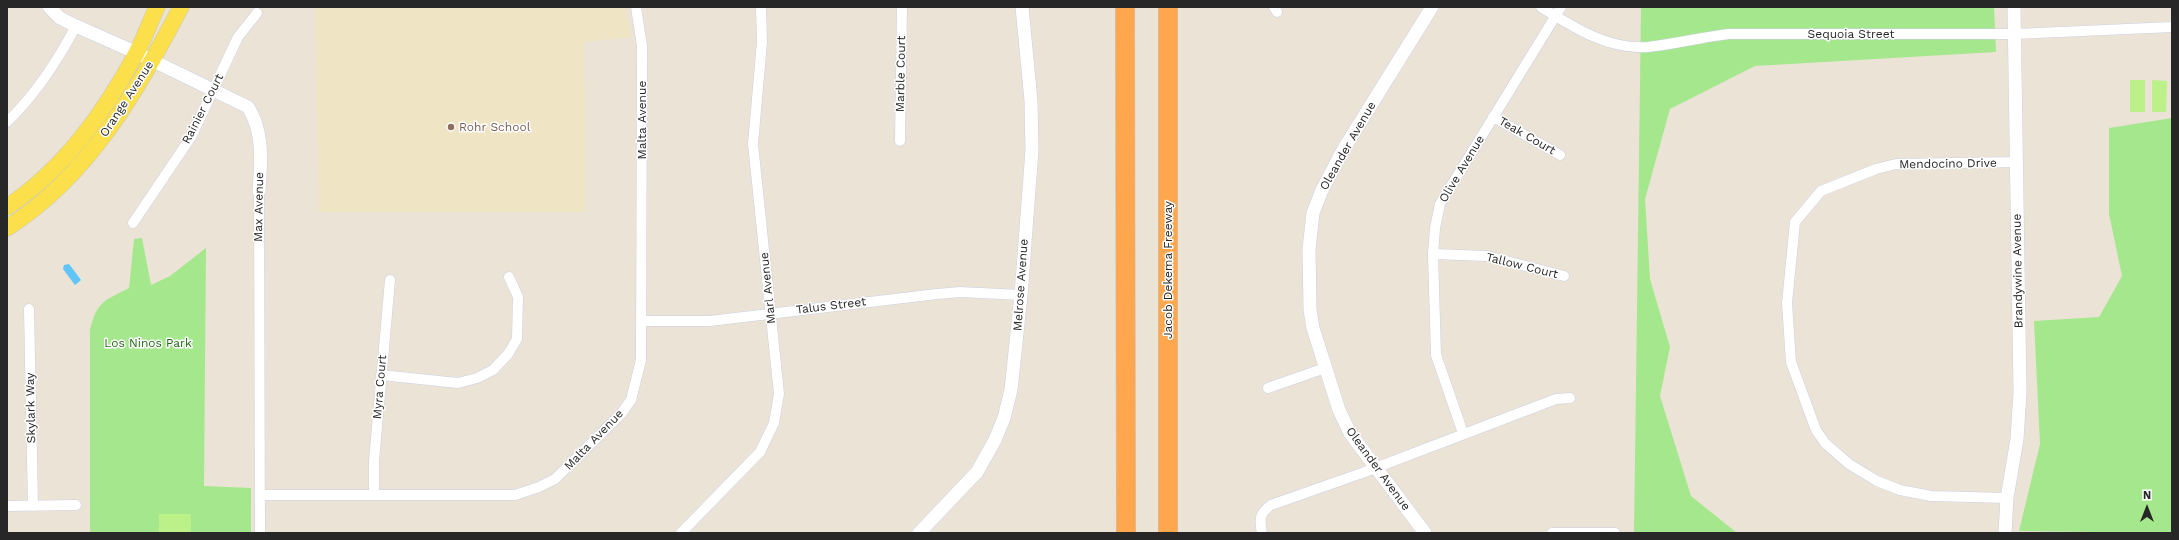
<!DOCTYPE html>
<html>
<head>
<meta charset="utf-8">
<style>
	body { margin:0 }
	#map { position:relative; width:2179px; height:540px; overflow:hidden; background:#ebe4d6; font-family:"Work Sans",sans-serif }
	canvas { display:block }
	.frame { position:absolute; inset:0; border:8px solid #272727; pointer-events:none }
	.north { position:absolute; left:2127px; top:488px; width:40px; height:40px; -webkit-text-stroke:3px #fff; paint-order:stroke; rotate:0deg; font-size:11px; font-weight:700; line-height:16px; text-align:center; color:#272727 }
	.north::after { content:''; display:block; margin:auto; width:14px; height:18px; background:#272727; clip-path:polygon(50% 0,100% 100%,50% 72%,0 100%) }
</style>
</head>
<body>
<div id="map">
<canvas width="2179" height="540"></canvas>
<div class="frame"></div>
<div class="north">N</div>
</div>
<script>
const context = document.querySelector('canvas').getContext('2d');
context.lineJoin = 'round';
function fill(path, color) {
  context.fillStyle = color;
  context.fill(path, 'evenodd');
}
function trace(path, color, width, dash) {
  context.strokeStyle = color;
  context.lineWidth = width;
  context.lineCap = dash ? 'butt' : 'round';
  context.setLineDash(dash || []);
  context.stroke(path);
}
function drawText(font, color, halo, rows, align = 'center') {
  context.font = font + ' "Work Sans",sans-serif';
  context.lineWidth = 3;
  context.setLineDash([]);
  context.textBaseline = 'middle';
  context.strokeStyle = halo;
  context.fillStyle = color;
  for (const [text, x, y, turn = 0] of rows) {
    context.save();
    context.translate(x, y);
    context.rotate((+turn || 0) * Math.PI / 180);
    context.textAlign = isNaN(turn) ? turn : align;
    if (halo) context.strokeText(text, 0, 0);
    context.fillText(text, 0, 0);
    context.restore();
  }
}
fill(new Path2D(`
	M 315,7 L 625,7 L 631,37 L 584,42 L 585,212 L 319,212 Z`), '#efe4c4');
fill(new Path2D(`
	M 1641,7 L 1994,7 L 1996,52 L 1755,66 L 1670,109 L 1645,199 L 1650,279 L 1670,347 L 1660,396 L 1691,496 L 1737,533 L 1634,533 Z
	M 2172,118 L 2172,533 L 2019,531 L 2040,444 L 2034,321 L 2099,317 L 2122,276 L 2109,214 L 2109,128 Z
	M 142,238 L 151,285 L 170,276 L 206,248 L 204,486 L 251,488 L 251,533 L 90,533 L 90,330 C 97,301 104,301 129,288 L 134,239 Z`), '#a5e78d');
fill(new Path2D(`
	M 2130,80 L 2145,80 L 2145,112 L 2130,112 Z
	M 2152,80 L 2167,81 L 2166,112 L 2152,112 Z
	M 159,514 L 191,514 L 191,533 L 159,533 Z`), '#bcf088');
fill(new Path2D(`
	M 69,264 L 81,280 L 75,285 L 63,269 L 64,265 Z`), '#5fc4f8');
const minor = new Path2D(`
	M 1274,7 L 1277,12
	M 1541,7 C 1573,27 1608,50 1648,47 C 1675,44 1702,37 1729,34 L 2015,34 L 2172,27
	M 1493,117 L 1560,155
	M 7,122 C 36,94 57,62 76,26
	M 900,141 L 902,7
	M 259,191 L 260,533
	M 133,223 L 191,137 L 238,37 L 257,13
	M 1433,254 L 1487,256 L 1564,276
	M 29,309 L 33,506
	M 641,321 L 710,321 L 937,294 L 960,292 L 1021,295
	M 381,375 L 458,383 L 477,378 L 493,370 L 508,354 L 517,339 L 518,297 L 509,277
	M 1268,388 L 1325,368
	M 1463,433 L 1436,355 L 1433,254 L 1435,228 L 1440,204 L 1561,7
	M 374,493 L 374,461 L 390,280
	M 260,495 L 515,495 L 539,487 L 555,479 L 621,414 L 631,400 L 641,360 L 642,46 L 636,7
	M 2007,498 L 1931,496 L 1900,490 L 1877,481 L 1849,464 L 1825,443 L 1816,430 L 1791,362 L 1787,303 L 1795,222 L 1821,191 L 1876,169 L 1896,164 L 2017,162
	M 7,506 L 76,505
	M 681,533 L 760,452 L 774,423 L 779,394 L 753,144 L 762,42 L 761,7
	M 1262,533 C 1259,519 1260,513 1271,505 L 1362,473 L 1556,399 L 1570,398
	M 1552,533 L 1615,533`);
const tertiary = new Path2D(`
	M 49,7 L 60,18 L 76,26 L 137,53 L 248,107 C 264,132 261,162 259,191
	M 919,533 L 977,472 L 995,440 L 1004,418 L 1011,390 L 1021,295 L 1032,150 L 1031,101 L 1022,7
	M 1425,533 L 1350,433 L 1339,410 L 1313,328 L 1310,310 L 1309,249 L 1313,213 L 1322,190 L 1343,150 L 1432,7
	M 2005,533 L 2007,498 L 2017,439 L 2020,392 L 2014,7`);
const primary = new Path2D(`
	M 7,207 C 64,169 104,113 136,54 C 144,39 150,22 157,7
	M 7,228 C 90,175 136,92 181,7`);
const motorway = new Path2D(`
	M 1125,7 L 1126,533
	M 1168,7 L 1168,533`);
trace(minor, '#cccee2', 11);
trace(tertiary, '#cccee2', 14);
trace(primary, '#c7c7c7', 17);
trace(motorway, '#c7c7c7', 20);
trace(minor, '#fff', 10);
trace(tertiary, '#fff', 13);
trace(primary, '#fbdf4b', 16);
trace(motorway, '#ffa74e', 19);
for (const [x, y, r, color] of [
	[451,127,4,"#8d6e63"]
]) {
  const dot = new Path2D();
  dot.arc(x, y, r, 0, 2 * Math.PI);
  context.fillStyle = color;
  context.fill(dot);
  trace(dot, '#fff', 1.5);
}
drawText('12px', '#272727', '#fff', [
	["Sequoia Street",1851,34],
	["Marble Court",901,74,-89],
	["Orange Avenue",127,99,-57],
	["Rainier Court",203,109,-63],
	["Malta Avenue",642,120,-90],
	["Teak Court",1527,136,30],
	["Oleander Avenue",1348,146,-60],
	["Mendocino Drive",1948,164,-1],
	["Olive Avenue",1462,169,-59],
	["Max Avenue",259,207,-89],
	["Tallow Court",1522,266,14],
	["Jacob Dekema Freeway",1168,270,-90],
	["Brandywine Avenue",2018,271,-91],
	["Melrose Avenue",1021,285,-86],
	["Marl Avenue",768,288,-96],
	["Talus Street",831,306,-7],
	["Myra Court",380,387,-85],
	["Skylark Way",31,408,-91],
	["Malta Avenue",594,440,-46],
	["Oleander Avenue",1378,469,54]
]);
drawText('12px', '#785e54', '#fff', [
	["Rohr School",459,127]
], 'left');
drawText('12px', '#1f6813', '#fff', [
	["Los Ninos Park",148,343]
]);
</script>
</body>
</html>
